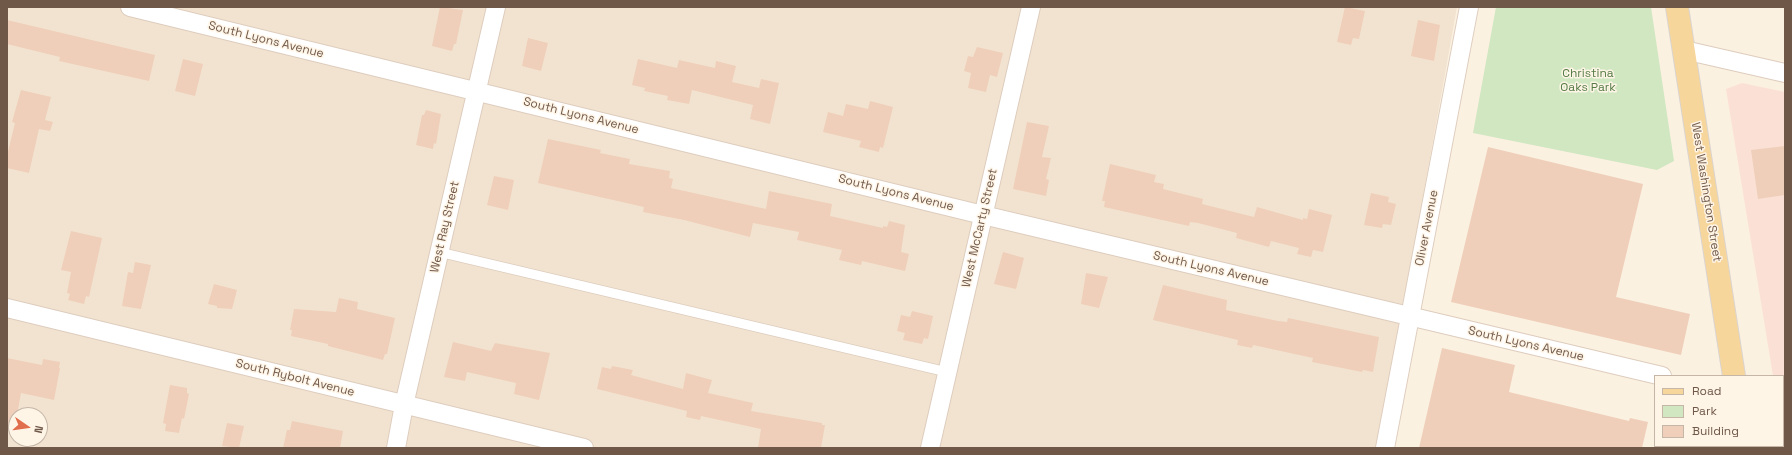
<!DOCTYPE html>
<html>
<head>
<meta charset="utf-8">
<style>
	body { margin:0 }
	#map { position:relative; width:1792px; height:455px; overflow:hidden; background:#fbf1e1; font-family:"Space Grotesk",sans-serif }
	canvas { display:block }
	.frame { position:absolute; inset:0; border:8px solid #705849; pointer-events:none }
	.legend { position:absolute; left:1654px; top:375px; width:130px; height:72px; box-sizing:border-box; background:#fef5e7; border:1px solid #c5b6a8; margin:0; padding:5px 7px; list-style:none; font-size:12px; color:#705849 }
	.legend li { display:flex; align-items:center; gap:8px; height:20px }
	.legend b { width:20px; border:1px solid #c5b6a8 }
	.north { position:absolute; left:8px; top:407px; width:40px; height:40px; box-sizing:border-box; background:#fef5e7; border:1px solid #c5b6a8; border-radius:50%; rotate:103deg; font-size:11px; font-weight:700; line-height:16px; text-align:center; color:#705849 }
	.north::after { content:''; display:block; margin:auto; width:14px; height:18px; background:#e06d4b; clip-path:polygon(50% 0,100% 100%,50% 72%,0 100%) }
</style>
</head>
<body>
<div id="map">
<canvas width="1792" height="455"></canvas>
<div class="frame"></div>
<ul class="legend">
<li><b style="height:5px;background:#f7d69c"></b>Road</li>
<li><b style="height:11px;background:#d0e7c1"></b>Park</li>
<li><b style="height:11px;background:#efcfba"></b>Building</li>
</ul>
<div class="north">N</div>
</div>
<script>
const context = document.querySelector('canvas').getContext('2d');
context.lineJoin = 'round';
function fill(path, color) {
  context.fillStyle = color;
  context.fill(path, 'evenodd');
}
function trace(path, color, width, dash) {
  context.strokeStyle = color;
  context.lineWidth = width;
  context.lineCap = dash ? 'butt' : 'round';
  context.setLineDash(dash || []);
  context.stroke(path);
}
function drawText(font, color, halo, rows, align = 'center') {
  context.font = font + ' "Space Grotesk",sans-serif';
  context.lineWidth = 3;
  context.setLineDash([]);
  context.textBaseline = 'middle';
  context.strokeStyle = halo;
  context.fillStyle = color;
  for (const [text, x, y, turn = 0] of rows) {
    context.save();
    context.translate(x, y);
    context.rotate((+turn || 0) * Math.PI / 180);
    context.textAlign = isNaN(turn) ? turn : align;
    if (halo) context.strokeText(text, 0, 0);
    context.fillText(text, 0, 0);
    context.restore();
  }
}
fill(new Path2D(`
	M 7,7 L 1457,7 L 1378,448 L 7,448 ZM 16,415 L 40,415 L 40,439 L 16,439 Z`), '#f2e3d0');
fill(new Path2D(`
	M 1742,83 L 1785,92 L 1785,390 L 1783,389 L 1783,376 L 1773,376 L 1726,89 Z
	M 1783,418 L 1785,419 L 1785,448 L 1777,448 L 1777,446 L 1783,446 Z`), '#fbe1d5');
fill(new Path2D(`
	M 1496,7 L 1651,7 L 1674,161 L 1657,170 L 1473,133 Z`), '#d0e7c1');
fill(new Path2D(`
	M 440,7 L 463,10 L 456,44 L 454,44 L 452,51 L 432,46 Z
	M 1345,7 L 1365,11 L 1359,39 L 1353,38 L 1351,45 L 1337,42 Z
	M 7,20 L 155,55 L 149,81 L 59,61 L 60,57 L 7,44 Z
	M 1418,20 L 1440,25 L 1434,61 L 1411,56 Z
	M 528,38 L 548,43 L 541,71 L 522,66 Z
	M 977,47 L 1003,53 L 997,77 L 990,75 L 986,92 L 968,88 L 971,73 L 964,71 L 968,56 L 973,57 Z
	M 183,59 L 203,64 L 195,96 L 175,91 Z
	M 638,59 L 677,68 L 679,60 L 715,68 L 716,61 L 736,66 L 732,82 L 759,88 L 761,79 L 779,83 L 770,124 L 750,119 L 753,105 L 692,90 L 689,104 L 667,100 L 668,96 L 644,91 L 645,88 L 632,85 Z
	M 21,90 L 51,97 L 45,120 L 53,122 L 50,131 L 39,129 L 29,173 L 7,168 L 7,156 L 15,123 L 12,122 Z
	M 870,101 L 893,107 L 883,148 L 880,147 L 879,152 L 859,147 L 861,141 L 823,132 L 828,112 L 843,116 L 846,104 L 868,109 Z
	M 426,110 L 441,114 L 436,144 L 434,143 L 433,149 L 416,145 L 422,115 L 424,115 Z
	M 1027,122 L 1049,126 L 1042,157 L 1051,158 L 1046,179 L 1049,180 L 1046,196 L 1013,189 Z
	M 548,139 L 601,150 L 600,153 L 630,159 L 629,164 L 670,171 L 669,178 L 673,179 L 671,188 L 766,209 L 769,191 L 832,204 L 830,216 L 883,228 L 883,226 L 887,227 L 889,221 L 905,225 L 901,252 L 909,254 L 905,271 L 862,261 L 861,265 L 839,260 L 842,250 L 797,240 L 799,232 L 753,223 L 750,237 L 684,220 L 643,212 L 644,207 L 538,183 Z
	M 1785,146 L 1785,195 L 1758,199 L 1751,150 Z
	M 1488,147 L 1643,184 L 1616,297 L 1690,314 L 1681,355 L 1451,302 Z
	M 1110,164 L 1156,175 L 1154,182 L 1164,184 L 1163,189 L 1203,199 L 1202,204 L 1254,217 L 1257,207 L 1303,220 L 1303,218 L 1307,219 L 1309,209 L 1332,215 L 1323,252 L 1313,250 L 1311,257 L 1297,254 L 1299,248 L 1271,241 L 1269,247 L 1236,238 L 1237,233 L 1198,223 L 1190,222 L 1189,226 L 1104,207 L 1105,201 L 1102,201 Z
	M 494,176 L 514,180 L 508,210 L 487,205 Z
	M 1371,193 L 1389,197 L 1388,202 L 1396,204 L 1391,225 L 1383,224 L 1382,228 L 1364,225 Z
	M 71,231 L 102,238 L 89,297 L 86,296 L 84,304 L 68,300 L 70,294 L 67,293 L 71,272 L 61,270 Z
	M 1003,252 L 1024,258 L 1016,289 L 994,284 Z
	M 135,262 L 151,265 L 141,309 L 122,306 L 128,272 L 133,273 Z
	M 1086,273 L 1108,277 L 1099,308 L 1081,304 Z
	M 214,284 L 237,290 L 232,309 L 217,308 L 217,306 L 208,304 Z
	M 1163,285 L 1227,300 L 1226,310 L 1278,321 L 1287,322 L 1288,318 L 1379,337 L 1373,372 L 1363,370 L 1362,372 L 1312,362 L 1313,358 L 1253,345 L 1252,348 L 1237,345 L 1238,340 L 1153,320 Z
	M 339,298 L 358,302 L 357,309 L 395,318 L 387,354 L 385,354 L 383,360 L 328,346 L 328,344 L 291,336 L 292,330 L 290,330 L 294,309 L 336,312 Z
	M 912,311 L 933,316 L 928,339 L 924,338 L 922,344 L 903,340 L 905,333 L 897,331 L 901,315 L 910,317 Z
	M 453,342 L 491,351 L 495,343 L 550,353 L 539,400 L 514,394 L 516,383 L 467,372 L 465,381 L 444,377 Z
	M 1442,348 L 1515,365 L 1509,392 L 1629,421 L 1630,418 L 1648,422 L 1642,448 L 1419,448 Z
	M 7,358 L 42,365 L 43,359 L 60,362 L 59,368 L 60,368 L 54,400 L 21,393 L 14,432 L 7,431 Z
	M 612,366 L 633,370 L 631,375 L 683,389 L 686,373 L 712,380 L 708,393 L 753,403 L 751,411 L 822,423 L 822,425 L 825,425 L 821,448 L 758,448 L 761,429 L 701,416 L 700,420 L 686,417 L 687,411 L 597,389 L 602,367 L 611,369 Z
	M 170,385 L 187,388 L 187,393 L 189,394 L 184,419 L 182,418 L 179,433 L 165,431 L 166,424 L 163,423 Z
	M 292,421 L 343,431 L 340,448 L 283,448 L 287,430 L 290,430 Z
	M 227,423 L 244,426 L 239,448 L 222,446 Z`), '#efcfba');
const lane = new Path2D(`
	M 439,252 L 947,372`);
const street = new Path2D(`
	M 130,7 L 983,215 L 1662,376
	M 1684,50 L 1785,73
	M 7,308 L 584,448
	M 1783,405 L 1785,405
	M 396,448 L 404,405 L 496,7
	M 930,448 L 1031,7
	M 1385,448 L 1469,7`);
const primary = new Path2D(`
	M 1677,7 L 1734,376
	M 1745,446 L 1745,448`);
trace(lane, '#decdbe', 11);
trace(street, '#decdbe', 20);
trace(primary, '#dad4d0', 24);
trace(lane, '#fff', 9);
trace(street, '#fff', 18);
trace(primary, '#f7d69c', 22);
drawText('12px', '#705849', '#fef5e7', [
	["South Lyons Avenue",266,40,14],
	["South Lyons Avenue",581,116,14],
	["West Washington Street",1706,192,81],
	["South Lyons Avenue",896,193,14],
	["West Ray Street",445,227,-77],
	["West McCarty Street",980,228,-77],
	["Oliver Avenue",1427,228,-79],
	["South Lyons Avenue",1211,269,13],
	["South Lyons Avenue",1526,344,13],
	["South Rybolt Avenue",295,378,14]
]);
drawText('12px', '#547b45', '#fef5e7', [
	["Christina",1588,74],
	["Oaks Park",1588,88]
]);
</script>
</body>
</html>
